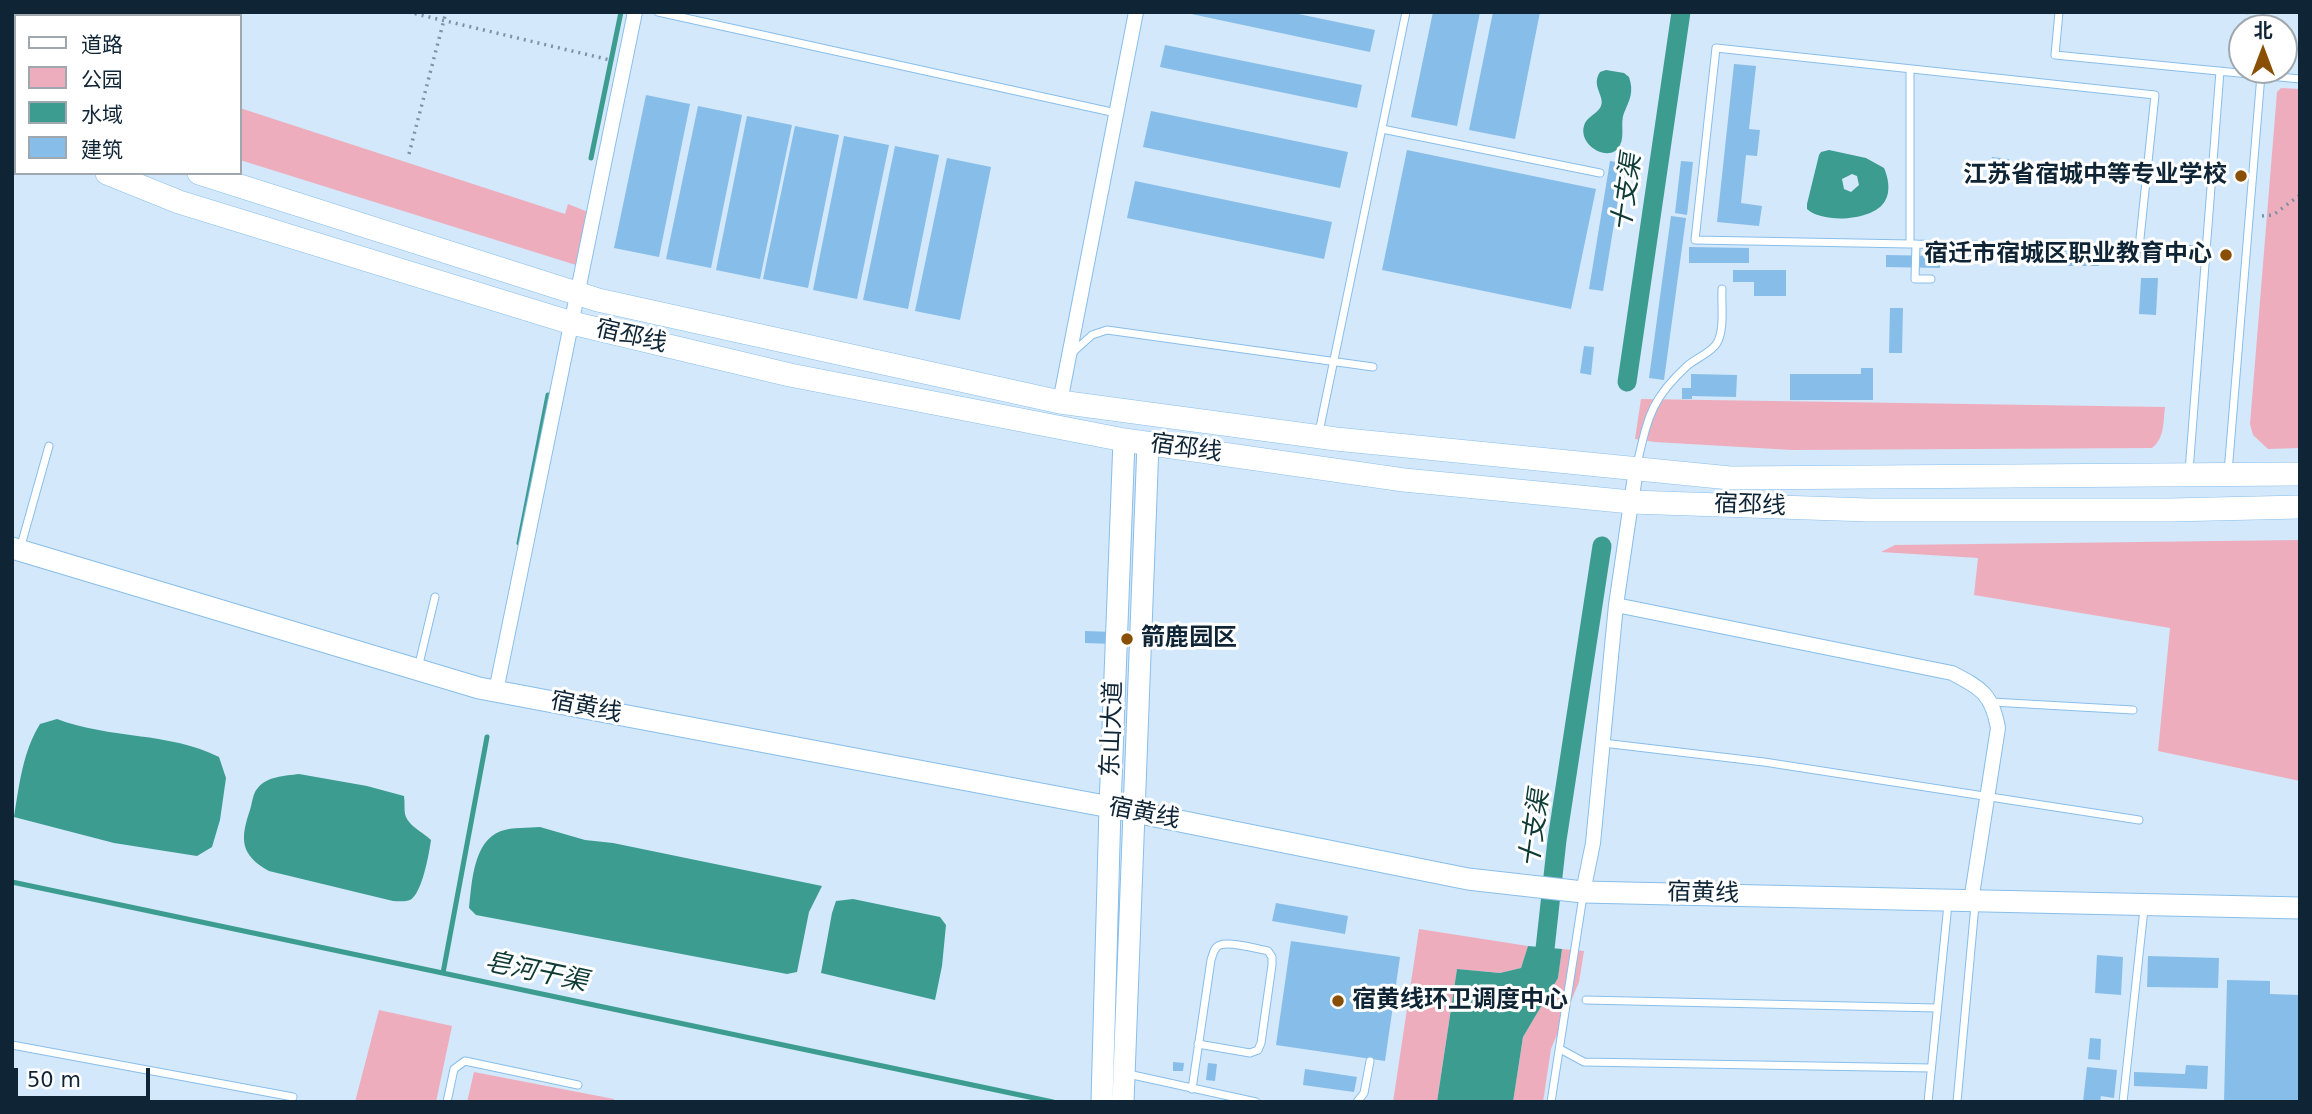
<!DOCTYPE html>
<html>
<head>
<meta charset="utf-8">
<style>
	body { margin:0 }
	#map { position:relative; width:2312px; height:1114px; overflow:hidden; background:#d3e8fb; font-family:"DejaVu Sans","Noto Sans SC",sans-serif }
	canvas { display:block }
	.frame { position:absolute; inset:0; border:14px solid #0f2536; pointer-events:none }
	.legend { position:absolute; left:14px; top:14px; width:228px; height:161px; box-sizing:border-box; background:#fff; border:2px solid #9fa8af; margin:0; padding:9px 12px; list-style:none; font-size:21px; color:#0f2536 }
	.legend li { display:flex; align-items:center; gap:14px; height:35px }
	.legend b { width:35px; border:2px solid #9fa8af }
	.north { position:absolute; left:2228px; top:14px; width:70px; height:70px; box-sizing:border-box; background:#fff; border:2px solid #9fa8af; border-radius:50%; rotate:0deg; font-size:19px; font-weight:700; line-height:28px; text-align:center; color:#0f2536 }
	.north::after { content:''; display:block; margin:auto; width:24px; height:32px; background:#895005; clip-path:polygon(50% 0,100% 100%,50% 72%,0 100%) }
	.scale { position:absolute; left:14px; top:1068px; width:136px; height:32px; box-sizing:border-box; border:4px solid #0f2536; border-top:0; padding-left:9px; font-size:21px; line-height:24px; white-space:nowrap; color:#0f2536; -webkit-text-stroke:5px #fff; paint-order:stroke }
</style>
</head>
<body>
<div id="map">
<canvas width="2312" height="1114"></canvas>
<div class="frame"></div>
<ul class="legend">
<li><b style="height:9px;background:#fff"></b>道路</li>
<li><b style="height:19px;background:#eeadbc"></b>公园</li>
<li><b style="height:19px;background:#3d9c90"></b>水域</li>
<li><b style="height:19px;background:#87bde9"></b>建筑</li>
</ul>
<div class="north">北</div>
<div class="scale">50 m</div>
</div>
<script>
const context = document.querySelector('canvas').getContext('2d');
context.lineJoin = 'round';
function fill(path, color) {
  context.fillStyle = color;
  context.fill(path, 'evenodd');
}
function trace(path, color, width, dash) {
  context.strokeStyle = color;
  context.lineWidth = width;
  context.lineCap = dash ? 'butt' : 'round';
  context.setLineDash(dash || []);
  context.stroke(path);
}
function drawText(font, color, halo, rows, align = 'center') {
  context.font = font + ' "DejaVu Sans","Noto Sans SC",sans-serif';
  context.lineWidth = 6;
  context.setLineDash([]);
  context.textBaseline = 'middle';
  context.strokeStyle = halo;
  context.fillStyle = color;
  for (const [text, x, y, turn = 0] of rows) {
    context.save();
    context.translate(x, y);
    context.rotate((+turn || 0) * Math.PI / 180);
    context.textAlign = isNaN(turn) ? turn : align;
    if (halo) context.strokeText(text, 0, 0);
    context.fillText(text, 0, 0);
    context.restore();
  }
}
fill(new Path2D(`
	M 2281,88 L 2300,89 L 2300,448 L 2268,449 L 2253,435 L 2250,424 L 2277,92 Z
	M 240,108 L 565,214 L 568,204 L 588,212 L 576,265 L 240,160 Z
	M 1641,399 L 2165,407 C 2163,422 2165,438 2152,448 L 1792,450 L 1655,442 L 1635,439 Z
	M 2300,540 L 2300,781 L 2158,751 L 2170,628 L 1974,595 L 1978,558 L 1881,552 L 1895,545 Z
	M 1419,929 L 1528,946 L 1521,968 L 1500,973 L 1457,969 L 1437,1102 L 1393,1102 Z
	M 1562,949 L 1584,951 L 1579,982 L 1551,1049 L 1543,1102 L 1513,1102 L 1523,1037 L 1558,978 Z
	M 379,1010 L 452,1026 L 436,1102 L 355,1102 Z
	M 474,1072 L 614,1099 L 614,1102 L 467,1102 Z`), '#eeadbc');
fill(new Path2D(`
	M 1606,70 L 1624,73 L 1629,77 C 1634,92 1630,99 1624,113 C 1620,123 1625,135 1620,145 C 1611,165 1575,145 1585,123 C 1588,117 1596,114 1600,108 C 1607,97 1590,87 1600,72 Z
	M 1829,150 L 1866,158 L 1884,168 C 1888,177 1891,191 1885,201 C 1874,221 1823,224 1807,209 L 1807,204 L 1819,155 L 1821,152 ZM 1852,174 L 1857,176 L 1859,185 L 1851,192 L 1844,189 L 1842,179 Z
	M 57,719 C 109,739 170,732 219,757 L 226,778 L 220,820 L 212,847 L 197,856 L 114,843 L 14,817 C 19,786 23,751 40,724 Z
	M 299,774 L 367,786 L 404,796 C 405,802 404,809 405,814 C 408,826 423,832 431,840 C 429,854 422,894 410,900 C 405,902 398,901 393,901 L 269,871 C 240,855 240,839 250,810 C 252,804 253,793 257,789 C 266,776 285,776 299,774 Z
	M 540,827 L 585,840 L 613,843 L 822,886 L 809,912 L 797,972 L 787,974 L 476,915 L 469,908 C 472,883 473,841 501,831 C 513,827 528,828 540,827 Z
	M 853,899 L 940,917 L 946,925 L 942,966 L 935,1000 L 821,973 L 832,913 L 836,901 Z
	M 1528,946 L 1562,949 L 1558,978 L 1523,1037 L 1513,1102 L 1437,1102 L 1457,969 L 1500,973 L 1521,968 Z`), '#3d9c90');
trace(new Path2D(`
	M 591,158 L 621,12
	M 519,543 L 548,395
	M 12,882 L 1053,1102
	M 443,973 L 487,737`), '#3d9c90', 5);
trace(new Path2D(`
	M 1627,382 L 1681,12
	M 1537,970 L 1544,958 L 1557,840 L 1602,546`), '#3d9c90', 19);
fill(new Path2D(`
	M 1182,12 L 1289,12 L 1375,30 L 1370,52 Z
	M 1433,12 L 1480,12 L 1457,126 L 1411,117 Z
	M 1493,12 L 1540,12 L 1515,139 L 1469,130 Z
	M 1165,45 L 1362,85 L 1357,108 L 1160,67 Z
	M 1734,64 L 1756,66 L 1749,129 L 1760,130 L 1757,156 L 1746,155 L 1741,203 L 1762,206 L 1759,226 L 1717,222 Z
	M 646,95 L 690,104 L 659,257 L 614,248 Z
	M 698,106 L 742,115 L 711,268 L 666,259 Z
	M 1151,111 L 1348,152 L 1340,188 L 1143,147 Z
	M 747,116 L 792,125 L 760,279 L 716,270 Z
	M 795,126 L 839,135 L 808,288 L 763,279 Z
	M 844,136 L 889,145 L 857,299 L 813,290 Z
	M 895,146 L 939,155 L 908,309 L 863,300 Z
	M 1407,150 L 1596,189 L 1571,309 L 1382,270 Z
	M 1992,157 L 2009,159 L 2005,184 L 1988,181 Z
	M 947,158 L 991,167 L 960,320 L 915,311 Z
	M 1610,161 L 1624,163 L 1603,291 L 1589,289 Z
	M 1681,161 L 1693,162 L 1687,215 L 1675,213 Z
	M 1135,181 L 1332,222 L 1324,259 L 1127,218 Z
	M 1671,216 L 1686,218 L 1664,380 L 1649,378 Z
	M 1689,247 L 1749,248 L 1749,263 L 1689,263 Z
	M 2066,253 L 2099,253 L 2099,266 L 2066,266 Z
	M 1886,255 L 1940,256 L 1940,268 L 1886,267 Z
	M 1733,270 L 1786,270 L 1786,296 L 1754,296 L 1754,282 L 1733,282 Z
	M 2141,278 L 2158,278 L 2156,315 L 2139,314 Z
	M 1890,308 L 1903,308 L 1902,353 L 1889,353 Z
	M 1584,346 L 1594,347 L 1591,375 L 1580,373 Z
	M 1861,368 L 1873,368 L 1873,400 L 1790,400 L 1790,374 L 1861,374 Z
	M 1691,374 L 1737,375 L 1736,397 L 1692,396 L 1692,399 L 1682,399 L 1682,388 L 1691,388 Z
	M 1085,631 L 1170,634 L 1169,646 L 1085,643 Z
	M 1276,903 L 1348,916 L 1345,934 L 1272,921 Z
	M 1291,941 L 1400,957 L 1385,1061 L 1276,1045 Z
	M 2097,955 L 2123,957 L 2121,995 L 2095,993 Z
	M 2148,956 L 2219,958 L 2218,988 L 2147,987 Z
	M 2227,980 L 2270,981 L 2270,994 L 2300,995 L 2300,1102 L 2224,1102 Z
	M 2090,1038 L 2101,1039 L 2100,1060 L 2088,1059 Z
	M 1173,1062 L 1184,1063 L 1183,1071 L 1173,1071 Z
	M 1208,1063 L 1217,1064 L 1215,1081 L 1206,1080 Z
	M 2186,1065 L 2208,1066 L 2207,1089 L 2134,1086 L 2134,1072 L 2185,1074 Z
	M 2087,1067 L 2117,1070 L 2114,1098 L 2101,1096 L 2100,1102 L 2083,1102 Z
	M 1305,1069 L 1357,1077 L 1354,1092 L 1303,1085 Z`), '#87bde9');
const service = new Path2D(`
	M 658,12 L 1116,113
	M 2059,12 L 2055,55 L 2300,79
	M 1382,129 L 1600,173
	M 1910,244 L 1910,69
	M 1916,244 L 1915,279 L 1931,279
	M 2139,248 L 2155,95 L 1716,48 L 1695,240 L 1910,244 L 1916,244 L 2206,250
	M 1072,353 L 1092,335 L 1107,330 L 1373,367
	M 1319,432 L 1406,12
	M 1637,464 C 1648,418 1650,400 1687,366 C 1696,358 1711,353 1717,343 C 1725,329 1721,304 1722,289
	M 2189,471 L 2220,71
	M 2228,472 L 2261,75
	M 20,549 L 49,446
	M 418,668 L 435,597
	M 1992,702 L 2133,710
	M 1603,743 L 1764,762 L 2139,820
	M 1586,1000 L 1937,1008
	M 12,1045 L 293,1097
	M 1560,1049 L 1584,1062 L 1931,1068
	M 1128,1074 L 1256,1102
	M 1192,1089 L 1211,960 C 1213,954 1214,947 1220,945 C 1230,941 1257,949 1268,951 L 1272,957 L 1272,965 L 1261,1043 L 1258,1050 L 1250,1053 L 1198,1044
	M 447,1102 L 454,1069 L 465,1061 L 578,1085
	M 1357,1102 L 1364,1093 L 1370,1061
	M 1551,1102 L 1583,896
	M 1928,1102 L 1948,904
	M 1957,1102 L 1975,905
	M 2123,1102 L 2144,909`);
const minor = new Path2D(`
	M 1060,402 L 1136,12
	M 1616,605 L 1952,673 C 1981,688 1992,694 1998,728 L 1971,901
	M 496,691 L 635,12
	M 1583,892 L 1593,843 L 1616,605 L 1636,469`);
const secondary = new Path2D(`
	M 12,548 L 479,688 L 1110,807 L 1468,879 L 1583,892 L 2300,908
	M 1102,1102 L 1110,807 L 1124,440
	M 1123,1102 L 1148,444`);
const primary = new Path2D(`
	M 12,105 L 16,106
	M 12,136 L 16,138
	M 107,173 L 179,202 L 572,323 L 790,375 L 1124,440 L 1404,480 L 1631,502 L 1868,510 L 2171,510 L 2300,507
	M 199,173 L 598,300 L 1060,402 L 1336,439 L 1730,478 L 2300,474`);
trace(service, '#88beea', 9);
trace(minor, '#88beea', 16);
trace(secondary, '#88beea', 23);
trace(primary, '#88beea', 24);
trace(new Path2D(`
	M 408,12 L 610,60
	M 2245,28 L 2247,12
	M 409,154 L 446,12
	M 2262,216 L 2273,215 L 2300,195`), '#7d92a5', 3.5, [2, 5]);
trace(service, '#fff', 7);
trace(minor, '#fff', 14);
trace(secondary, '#fff', 21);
trace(primary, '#fff', 23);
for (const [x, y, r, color] of [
	[2241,176,7,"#895005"],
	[2226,255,7,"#895005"],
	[1127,639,7,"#895005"],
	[1338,1001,7,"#895005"]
]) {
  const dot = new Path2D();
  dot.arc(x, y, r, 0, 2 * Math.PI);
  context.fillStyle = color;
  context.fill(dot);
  trace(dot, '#fff', 2.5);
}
drawText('bold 24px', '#0f2536', '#fff', [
	["江苏省宿城中等专业学校",2227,176],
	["宿迁市宿城区职业教育中心",2212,255],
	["箭鹿园区",1141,639,"left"],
	["宿黄线环卫调度中心",1352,1001,"left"]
], 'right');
drawText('24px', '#0f2536', '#fff', [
	["宿邳线",631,337,13],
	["宿邳线",1186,449,8],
	["宿邳线",1750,506,2],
	["宿黄线",586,708,11],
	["东山大道",1113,729,-88],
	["宿黄线",1144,814,11],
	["宿黄线",1703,894,1]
]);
drawText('italic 26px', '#0e3b35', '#fff', [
	["十支渠",1628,193,-82],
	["十支渠",1536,829,-82],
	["皂河干渠",536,973,12]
]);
</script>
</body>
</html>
